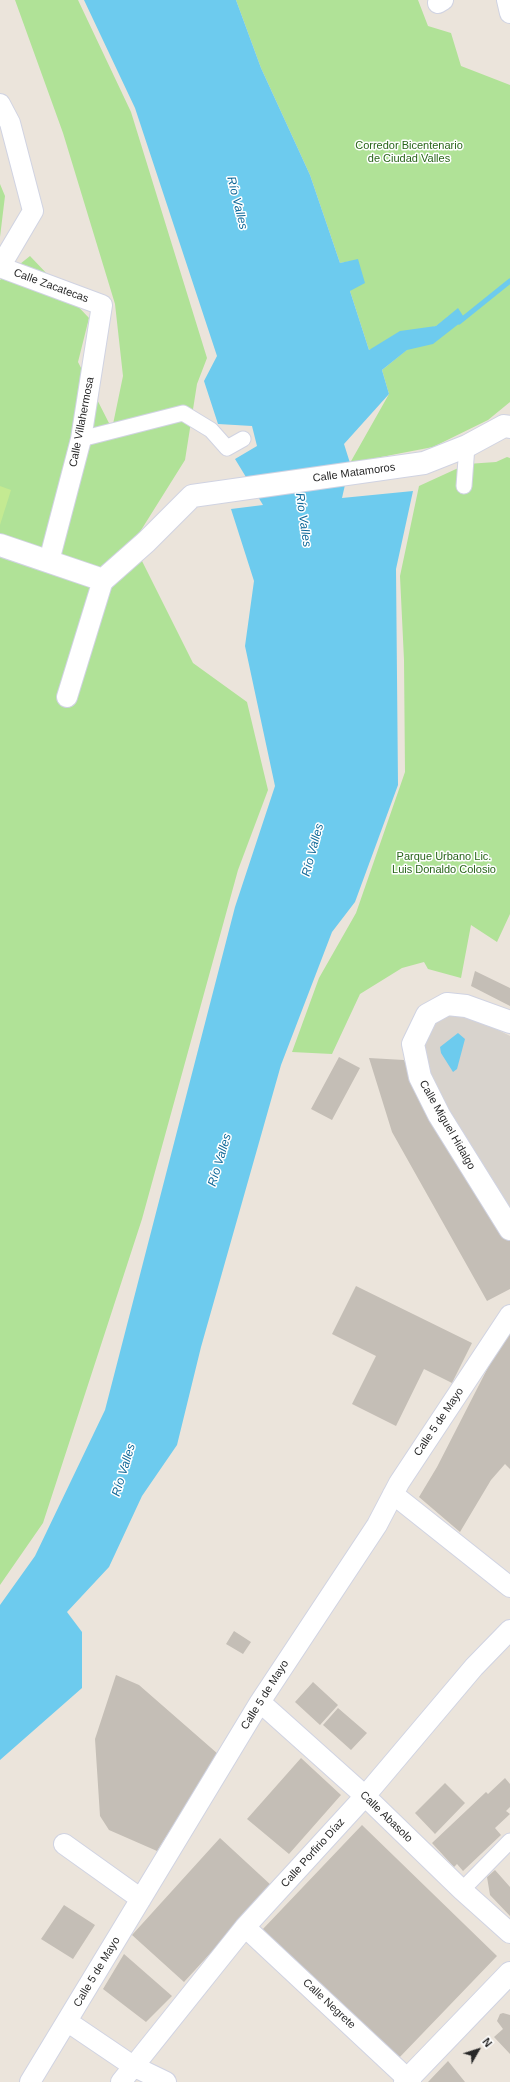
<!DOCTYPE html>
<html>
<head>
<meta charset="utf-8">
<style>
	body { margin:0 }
	#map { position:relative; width:510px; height:2082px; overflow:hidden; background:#ebe4db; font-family:Helvetica,sans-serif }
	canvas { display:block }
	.north { position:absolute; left:458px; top:2030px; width:40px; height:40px; -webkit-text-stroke:3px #fff; paint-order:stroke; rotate:51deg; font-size:11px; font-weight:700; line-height:16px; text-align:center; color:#292929 }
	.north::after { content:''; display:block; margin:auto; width:14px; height:18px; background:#292929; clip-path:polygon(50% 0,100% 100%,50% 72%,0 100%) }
</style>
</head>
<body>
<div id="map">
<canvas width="510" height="2082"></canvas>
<div class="north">N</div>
</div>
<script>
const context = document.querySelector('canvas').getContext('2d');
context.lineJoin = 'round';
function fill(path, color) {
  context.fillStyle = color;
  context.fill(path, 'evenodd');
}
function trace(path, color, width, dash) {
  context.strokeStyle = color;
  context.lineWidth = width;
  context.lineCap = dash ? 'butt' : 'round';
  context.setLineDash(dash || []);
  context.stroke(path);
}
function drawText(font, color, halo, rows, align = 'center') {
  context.font = font + ' Helvetica,sans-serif';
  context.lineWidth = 3;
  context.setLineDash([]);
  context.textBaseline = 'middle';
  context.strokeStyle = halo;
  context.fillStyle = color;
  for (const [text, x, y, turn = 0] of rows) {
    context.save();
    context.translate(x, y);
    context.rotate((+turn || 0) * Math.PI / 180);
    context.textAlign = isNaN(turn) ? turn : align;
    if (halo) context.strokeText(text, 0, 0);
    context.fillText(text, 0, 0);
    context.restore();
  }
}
fill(new Path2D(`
	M 15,0 L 78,0 L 131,112 L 207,358 L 197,384 L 185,460 L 133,543 L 193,663 L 247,702 L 268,790 L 238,870 L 142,1219 L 43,1523 L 0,1585 L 0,280 L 30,256 L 89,318 L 78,362 L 112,429 L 123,376 L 115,304 L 63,133 Z
	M 236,0 L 418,0 L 428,26 L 451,33 L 461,66 L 510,85 L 510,402 L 488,420 L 433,447 L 350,463 L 389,394 L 382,370 L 458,308 L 436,326 L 369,350 L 350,291 L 358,260 L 340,263 L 310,175 L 261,68 Z
	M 0,184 L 5,196 L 0,237 Z
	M 507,457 L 510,458 L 510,914 L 497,942 L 471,925 L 461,978 L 428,969 L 424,962 L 402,968 L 360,994 L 332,1054 L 292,1052 L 319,978 L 356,913 L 405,772 L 404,660 L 400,576 L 419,486 L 467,464 L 496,462 Z`), '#b0e297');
fill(new Path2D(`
	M 0,486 L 11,490 L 0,525 Z`), '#c4ea92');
fill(new Path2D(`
	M 446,1010 L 469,1015 L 510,1036 L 510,1207 L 447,1107 L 421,1056 L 424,1029 Z`), '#d8d3cd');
fill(new Path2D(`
	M 84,0 L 236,0 L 261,68 L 310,175 L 340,263 L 358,259 L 365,283 L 350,291 L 369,350 L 400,331 L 436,326 L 458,308 L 465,319 L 433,344 L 407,350 L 382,370 L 389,394 L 344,444 L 350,463 L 342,498 L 413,491 L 396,569 L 398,785 L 355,902 L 332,932 L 281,1065 L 201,1347 L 177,1445 L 142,1496 L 109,1567 L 67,1612 L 82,1632 L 82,1688 L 0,1760 L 0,1605 L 35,1556 L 105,1410 L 235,907 L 275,786 L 245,646 L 254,581 L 231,509 L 263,505 L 235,459 L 257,446 L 252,426 L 218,424 L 204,381 L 217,356 L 135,108 Z
	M 458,1033 L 465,1039 L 457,1069 L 453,1072 L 441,1053 L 440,1047 Z`), '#6dcbee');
trace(new Path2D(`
	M 459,322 L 510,281`), '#6dcbee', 5);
fill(new Path2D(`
	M 475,971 L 510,988 L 510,1006 L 471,986 Z
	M 339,1057 L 360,1068 L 332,1120 L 311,1109 Z
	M 369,1058 L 404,1060 L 432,1115 L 491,1206 L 510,1240 L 510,1289 L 487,1301 L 392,1132 Z
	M 356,1286 L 472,1343 L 452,1383 L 424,1369 L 396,1426 L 352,1404 L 376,1356 L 332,1334 Z
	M 510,1330 L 510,1469 L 505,1464 L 491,1480 L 460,1532 L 419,1497 L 437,1467 L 500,1344 Z
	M 234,1631 L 251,1642 L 243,1654 L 226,1644 Z
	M 116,1675 L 139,1685 L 218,1754 L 157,1851 L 109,1830 L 100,1816 L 95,1739 Z
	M 313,1682 L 338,1705 L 320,1725 L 295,1702 Z
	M 338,1708 L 367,1733 L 351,1750 L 323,1725 Z
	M 301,1758 L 341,1795 L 289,1854 L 247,1819 Z
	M 505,1778 L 510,1784 L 510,1807 L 506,1811 L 510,1814 L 495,1828 L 501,1835 L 463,1871 L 457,1864 L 454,1867 L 432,1843 L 486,1792 L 488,1794 Z
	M 445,1783 L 465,1803 L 435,1834 L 415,1813 Z
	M 362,1825 L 497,1956 L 397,2060 L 262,1930 Z
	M 220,1838 L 272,1886 L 184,1982 L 132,1935 Z
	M 495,1870 L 510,1887 L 510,1916 L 490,1895 L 487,1877 Z
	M 64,1905 L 95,1925 L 73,1959 L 41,1939 Z
	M 124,1954 L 172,1996 L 146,2022 L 103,1989 Z
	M 503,2013 L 510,2015 L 510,2054 L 494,2037 L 503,2029 L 497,2021 L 500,2014 Z
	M 448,2061 L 465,2082 L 428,2082 Z`), '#c4beb6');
const pedestrian = new Path2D(`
	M 81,439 L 183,413 L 211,430 L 227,448 L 243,439
	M 464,486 L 467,446
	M 462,1890 L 510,1841`);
const minor = new Path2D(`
	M 507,0 L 510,13
	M 438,3 L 443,0
	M 0,104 L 10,123 L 33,211 L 0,267
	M 0,267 L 102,305 L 81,439 L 49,561
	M 67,697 L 103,580
	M 393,1494 L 510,1587
	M 260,1702 L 365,1796 L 462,1890 L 510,1933
	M 64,1844 L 141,1899
	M 245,1927 L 411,2082
	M 68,2022 L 133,2066 L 166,2082
	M 30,2082 L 260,1702 L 377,1525 L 399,1483 L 510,1315
	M 121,2082 L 245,1927 L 365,1796 L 474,1667 L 510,1630`);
const tertiary = new Path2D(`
	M 0,545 L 103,580 L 146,542 L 192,496 L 424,463 L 467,446 L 504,426 L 510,427
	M 510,1022 L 466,1006 L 447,1004 L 427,1015 L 413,1044 L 420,1077 L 439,1115 L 510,1229
	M 405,2082 L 510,1973`);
trace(pedestrian, '#d0d3e2', 17);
trace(minor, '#d0d3e2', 22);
trace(tertiary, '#d0d3e2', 24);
trace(pedestrian, '#fff', 15);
trace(minor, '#fff', 20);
trace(tertiary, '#fff', 22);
drawText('11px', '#29651a', '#fff', [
	["Corredor Bicentenario",409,146],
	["de Ciudad Valles",409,159],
	["Parque Urbano Lic.",444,857],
	["Luis Donaldo Colosio",444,870]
]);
drawText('11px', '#292929', '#fff', [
	["Calle Zacatecas",51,286,20],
	["Calle Villahermosa",82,422,-79],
	["Calle Matamoros",354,473,-8],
	["Calle Miguel Hidalgo",447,1125,60],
	["Calle 5 de Mayo",439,1422,-56],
	["Calle 5 de Mayo",265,1695,-58],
	["Calle Abasolo",386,1817,44],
	["Calle Porfirio Díaz",313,1853,-48],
	["Calle 5 de Mayo",97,1972,-59],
	["Calle Negrete",329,2004,43]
]);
drawText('italic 12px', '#0e6898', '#fff', [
	["Río Valles",237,203,76],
	["Río Valles",303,520,82],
	["Río Valles",313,850,-75],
	["Río Valles",220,1160,-73],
	["Río Valles",124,1470,-73]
]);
</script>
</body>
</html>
